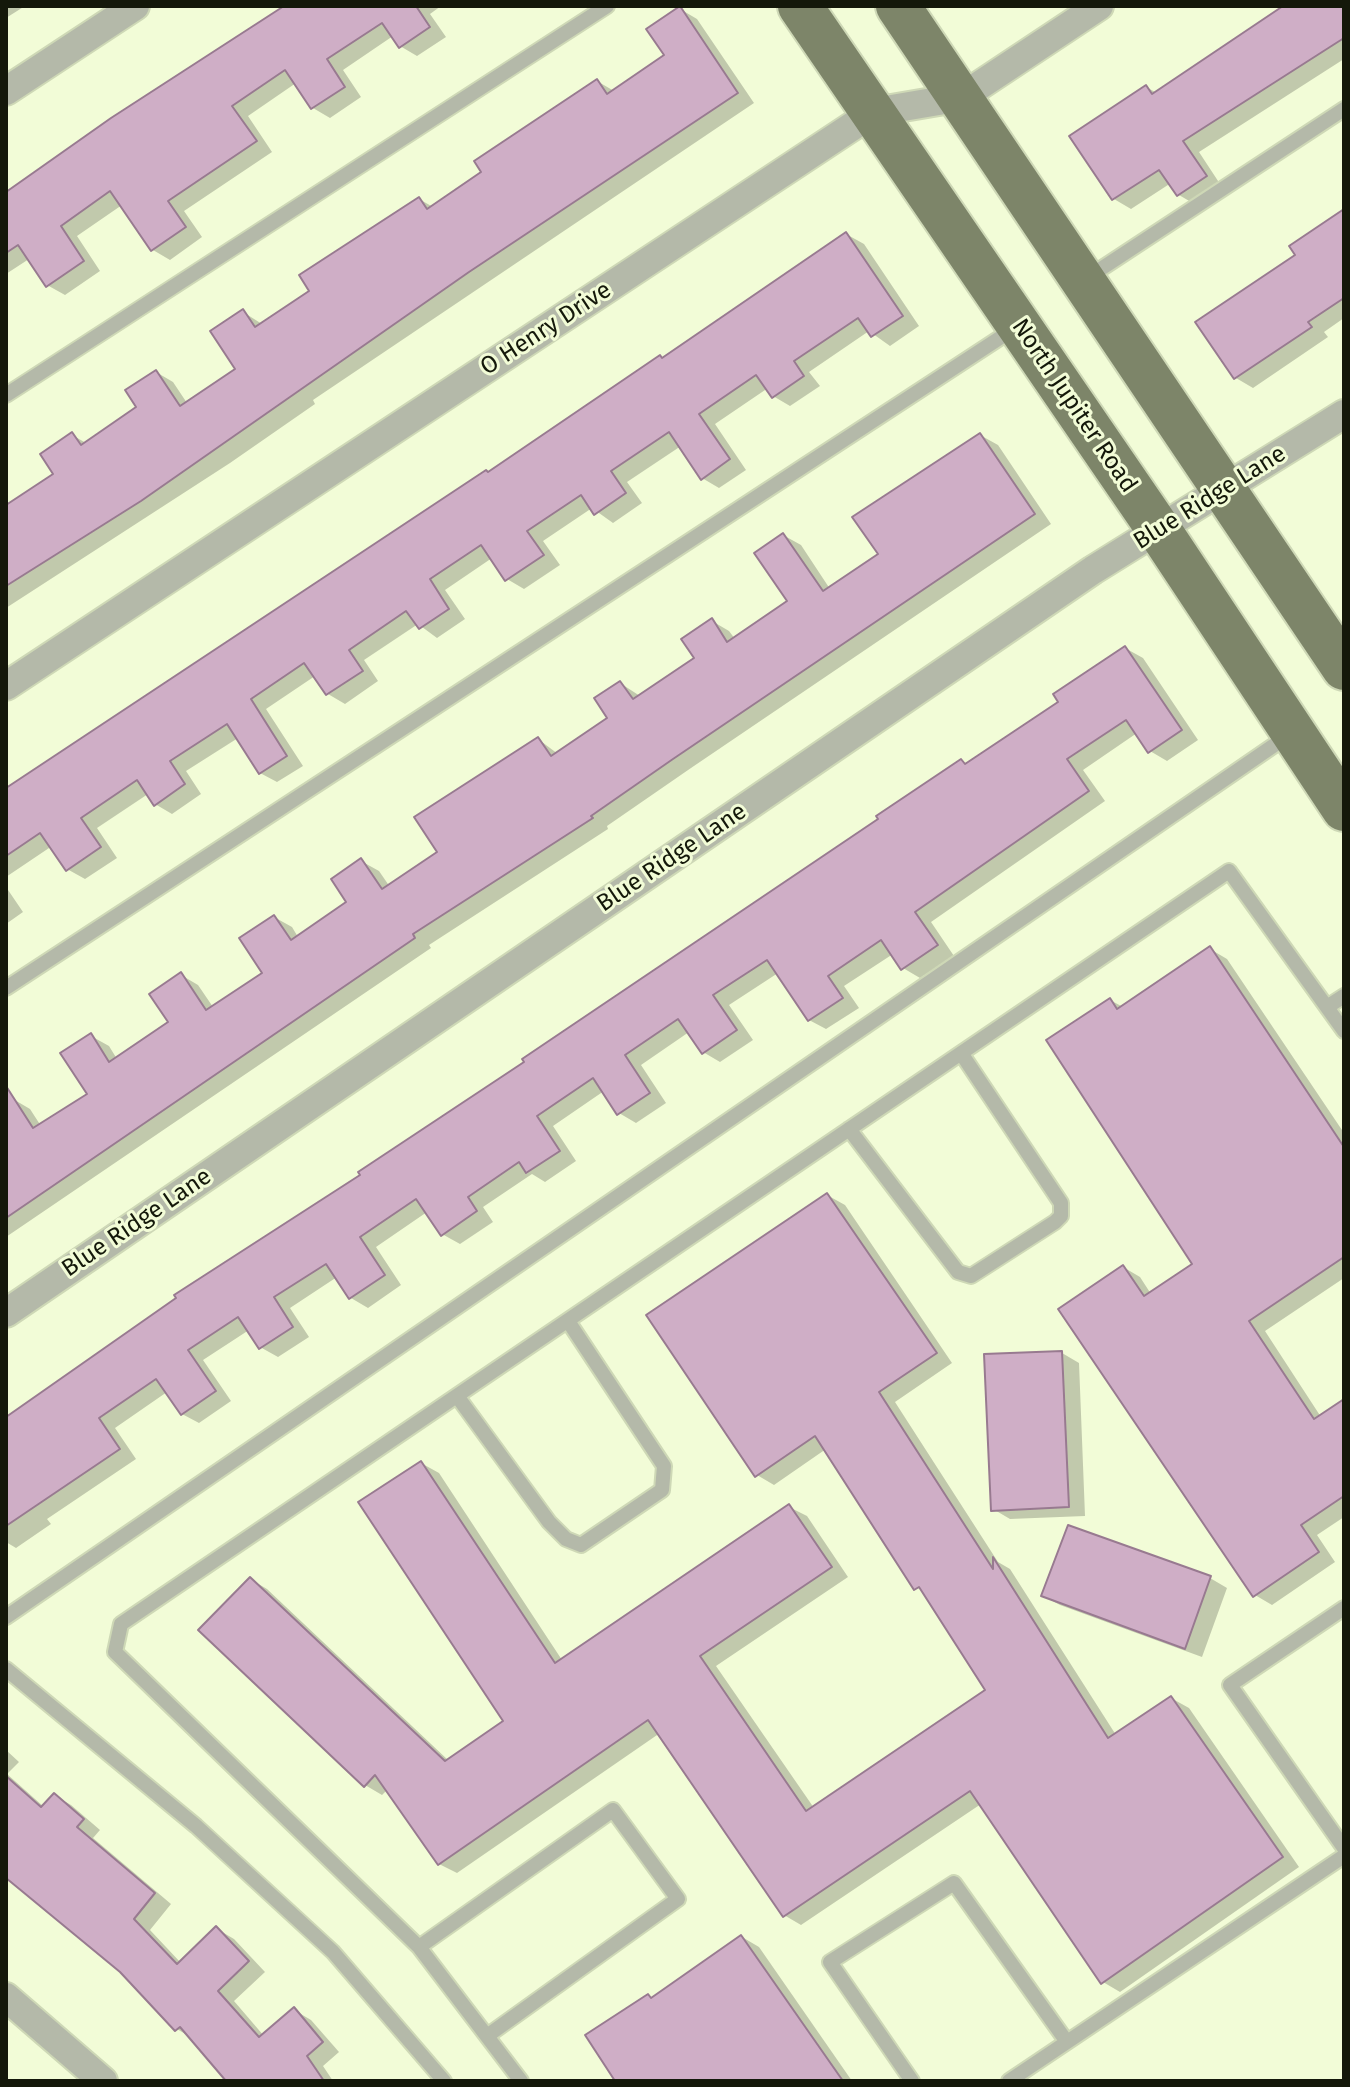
<!DOCTYPE html>
<html>
<head>
<meta charset="utf-8">
<style>
	body { margin:0 }
	#map { position:relative; width:1350px; height:2087px; overflow:hidden; background:#f2fcd7; font-family:"Fira Sans",sans-serif }
	canvas { display:block }
	.frame { position:absolute; inset:0; border:8px solid #14180a; pointer-events:none }
</style>
</head>
<body>
<div id="map">
<canvas width="1350" height="2087"></canvas>
<div class="frame"></div>
</div>
<script>
const context = document.querySelector('canvas').getContext('2d');
context.lineJoin = 'round';
function fill(path, color) {
  context.fillStyle = color;
  context.fill(path, 'evenodd');
}
function trace(path, color, width, dash) {
  context.strokeStyle = color;
  context.lineWidth = width;
  context.lineCap = dash ? 'butt' : 'round';
  context.setLineDash(dash || []);
  context.stroke(path);
}
function drawText(font, color, halo, rows, align = 'center') {
  context.font = font + ' "Fira Sans",sans-serif';
  context.lineWidth = 6;
  context.setLineDash([]);
  context.textBaseline = 'middle';
  context.strokeStyle = halo;
  context.fillStyle = color;
  for (const [text, x, y, turn = 0] of rows) {
    context.save();
    context.translate(x, y);
    context.rotate((+turn || 0) * Math.PI / 180);
    context.textAlign = isNaN(turn) ? turn : align;
    if (halo) context.strokeText(text, 0, 0);
    context.fillText(text, 0, 0);
    context.restore();
  }
}
fill(new Path2D(`
	M 6,6 L 25,6 L 6,18 Z
	M 287,6 L 441,6 L 430,14 L 446,37 L 417,56 L 400,46 L 393,36 L 343,70 L 361,97 L 330,118 L 313,108 L 296,83 L 248,116 L 272,152 L 184,211 L 202,237 L 170,260 L 153,250 L 122,205 L 77,236 L 100,271 L 65,295 L 47,285 L 29,259 L 6,274 L 6,193 Z
	M 1286,6 L 1344,6 L 1344,59 L 1199,152 L 1222,187 L 1196,205 L 1179,195 L 1171,183 L 1131,209 L 1114,199 L 1072,136 L 1146,87 L 1157,93 Z
	M 680,9 L 697,19 L 754,103 L 313,400 L 315,404 L 230,463 L 6,608 L 6,505 L 56,474 L 72,435 L 86,443 L 139,407 L 156,372 L 173,382 L 187,403 L 238,369 L 243,312 L 262,324 L 312,292 L 419,199 L 433,207 L 484,173 L 597,81 L 614,91 L 667,56 Z
	M 1344,216 L 1344,318 L 1324,332 L 1328,337 L 1253,388 L 1236,378 L 1298,255 Z
	M 846,234 L 864,244 L 919,326 L 890,346 L 869,331 L 809,372 L 820,386 L 790,406 L 773,396 L 768,388 L 715,424 L 746,470 L 719,488 L 702,478 L 681,446 L 627,482 L 642,503 L 613,523 L 592,508 L 543,541 L 560,565 L 524,589 L 507,579 L 492,558 L 445,590 L 465,619 L 437,638 L 418,624 L 364,660 L 378,681 L 345,704 L 328,694 L 315,676 L 266,709 L 303,766 L 277,782 L 260,773 L 238,738 L 186,771 L 201,794 L 172,814 L 155,804 L 148,794 L 97,828 L 117,858 L 85,879 L 67,869 L 52,846 L 6,877 L 6,791 L 663,359 Z
	M 980,435 L 998,445 L 1051,524 L 691,768 L 607,826 L 608,829 L 429,945 L 431,948 L 6,1237 L 6,1104 L 13,1099 L 30,1109 L 41,1126 L 89,1095 L 91,1036 L 109,1046 L 117,1059 L 171,1023 L 181,975 L 198,985 L 213,1007 L 265,974 L 274,917 L 292,927 L 298,937 L 349,903 L 361,861 L 379,871 L 390,887 L 440,853 L 538,739 L 558,754 L 610,718 L 620,683 L 640,696 L 697,659 L 712,621 L 729,631 L 735,639 L 790,602 L 783,535 L 801,545 L 830,589 L 880,555 Z
	M 1125,648 L 1143,658 L 1198,740 L 1167,761 L 1150,751 L 1137,733 L 1083,770 L 1105,801 L 931,922 L 954,956 L 920,978 L 903,968 L 893,954 L 844,986 L 859,1008 L 826,1029 L 809,1020 L 778,973 L 729,1005 L 753,1040 L 720,1062 L 703,1052 L 689,1032 L 641,1065 L 666,1103 L 636,1123 L 619,1113 L 604,1091 L 553,1126 L 576,1161 L 545,1182 L 532,1174 L 483,1207 L 493,1222 L 460,1244 L 442,1234 L 427,1212 L 376,1247 L 401,1285 L 368,1308 L 351,1298 L 337,1277 L 290,1308 L 309,1337 L 278,1357 L 260,1347 L 249,1330 L 203,1360 L 231,1401 L 199,1423 L 182,1414 L 167,1392 L 115,1428 L 136,1459 L 47,1519 L 51,1524 L 16,1548 L 6,1542 L 6,1420 L 962,761 L 968,765 L 1061,702 Z
	M 6,887 L 23,912 L 6,924 Z
	M 1210,949 L 1227,959 L 1344,1133 L 1344,1278 L 1265,1331 L 1321,1417 L 1344,1401 L 1344,1517 L 1317,1535 L 1335,1562 L 1272,1605 L 1255,1595 L 1123,1267 L 1140,1277 L 1151,1294 L 1195,1264 L 1110,1000 L 1123,1007 Z
	M 827,1195 L 845,1205 L 952,1363 L 895,1402 L 998,1562 L 1010,1569 L 1116,1735 L 1171,1698 L 1189,1708 L 1299,1867 L 1120,1992 L 1103,1982 L 981,1804 L 801,1925 L 784,1915 L 660,1733 L 457,1873 L 439,1864 L 388,1789 L 382,1795 L 365,1785 L 250,1579 L 267,1589 L 449,1761 L 505,1722 L 421,1463 L 439,1473 L 562,1660 L 789,1507 L 807,1516 L 848,1577 L 716,1666 L 814,1808 L 988,1691 L 826,1449 L 774,1485 L 757,1475 Z
	M 1062,1353 L 1079,1363 L 1085,1516 L 1010,1519 L 993,1509 Z
	M 1210,1578 L 1227,1588 L 1202,1657 L 1060,1605 L 1043,1596 Z
	M 6,1750 L 19,1762 L 7,1774 L 44,1807 L 54,1795 L 71,1805 L 100,1830 L 93,1838 L 171,1904 L 150,1930 L 181,1963 L 217,1929 L 234,1939 L 265,1972 L 234,2001 L 264,2036 L 294,2010 L 311,2020 L 339,2052 L 323,2066 L 333,2081 L 229,2081 L 192,2038 L 177,2029 L 121,1971 L 6,1874 Z
	M 742,1937 L 759,1947 L 852,2081 L 618,2081 L 648,1996 L 653,1999 Z`), '#0003');
const building = new Path2D(`
	M 284,6 L 416,6 L 430,27 L 399,48 L 382,23 L 327,59 L 345,87 L 311,109 L 285,70 L 232,106 L 257,141 L 168,201 L 186,227 L 151,251 L 110,191 L 61,226 L 84,261 L 46,287 L 18,245 L 6,253 L 6,192 L 111,118 Z
	M 680,6 L 738,93 L 469,272 L 141,501 L 6,586 L 6,505 L 53,474 L 40,454 L 72,432 L 81,445 L 136,407 L 125,390 L 156,370 L 180,406 L 235,369 L 210,331 L 243,309 L 255,327 L 309,291 L 299,275 L 419,197 L 427,209 L 481,172 L 474,161 L 597,79 L 607,94 L 664,55 L 646,29 Z
	M 1283,6 L 1344,6 L 1344,38 L 1183,141 L 1207,176 L 1177,196 L 1159,170 L 1112,200 L 1069,136 L 1146,85 L 1152,94 Z
	M 1344,209 L 1344,298 L 1308,322 L 1312,327 L 1234,379 L 1195,322 L 1295,255 L 1289,246 Z
	M 846,232 L 903,316 L 871,337 L 858,318 L 794,361 L 804,376 L 772,398 L 756,375 L 699,414 L 730,459 L 701,480 L 669,432 L 611,471 L 626,493 L 594,515 L 581,495 L 527,531 L 544,555 L 505,581 L 481,545 L 430,579 L 449,609 L 419,629 L 406,611 L 349,650 L 363,671 L 326,695 L 304,663 L 251,699 L 287,756 L 259,774 L 227,724 L 170,761 L 185,784 L 154,806 L 137,780 L 81,818 L 101,847 L 66,871 L 40,833 L 6,856 L 6,788 L 486,470 L 488,472 L 660,355 L 662,358 Z
	M 980,433 L 1035,514 L 673,759 L 591,816 L 593,818 L 413,934 L 415,938 L 6,1218 L 6,1086 L 33,1128 L 87,1094 L 60,1053 L 91,1033 L 109,1062 L 168,1022 L 149,994 L 181,972 L 206,1010 L 262,973 L 239,938 L 274,915 L 291,940 L 346,902 L 331,879 L 361,858 L 382,889 L 437,852 L 414,817 L 538,737 L 551,756 L 607,718 L 594,698 L 620,681 L 633,699 L 694,658 L 681,639 L 712,618 L 727,642 L 787,601 L 754,553 L 783,533 L 823,591 L 878,554 L 852,517 Z
	M 1125,646 L 1182,730 L 1148,753 L 1126,720 L 1067,759 L 1089,791 L 915,912 L 938,945 L 901,970 L 881,940 L 828,976 L 843,998 L 808,1021 L 767,960 L 713,995 L 737,1030 L 702,1054 L 678,1019 L 625,1055 L 650,1093 L 617,1115 L 593,1078 L 537,1116 L 560,1151 L 526,1173 L 519,1162 L 468,1197 L 477,1211 L 441,1236 L 416,1199 L 360,1237 L 385,1275 L 349,1299 L 326,1264 L 274,1297 L 293,1327 L 259,1349 L 238,1317 L 188,1350 L 216,1391 L 181,1415 L 156,1379 L 99,1418 L 120,1449 L 6,1526 L 6,1417 L 176,1298 L 174,1295 L 360,1175 L 358,1172 L 524,1062 L 522,1059 L 878,819 L 876,816 L 961,759 L 965,764 L 1058,702 L 1053,694 Z
	M 1210,946 L 1344,1147 L 1344,1257 L 1249,1321 L 1314,1419 L 1344,1399 L 1344,1496 L 1301,1525 L 1319,1552 L 1253,1597 L 1058,1309 L 1123,1265 L 1144,1296 L 1192,1264 L 1046,1040 L 1110,998 L 1117,1009 Z
	M 827,1193 L 937,1353 L 879,1392 L 993,1569 L 993,1557 L 1108,1738 L 1171,1696 L 1283,1857 L 1101,1984 L 970,1791 L 783,1917 L 648,1720 L 438,1865 L 375,1775 L 364,1787 L 198,1630 L 250,1577 L 445,1761 L 503,1721 L 358,1502 L 421,1461 L 555,1663 L 789,1504 L 832,1567 L 700,1656 L 806,1811 L 985,1690 L 919,1587 L 914,1590 L 815,1436 L 755,1477 L 646,1315 Z
	M 1062,1351 L 1069,1507 L 991,1511 L 984,1354 Z
	M 1068,1525 L 1211,1576 L 1185,1649 L 1041,1596 Z
	M 6,1776 L 41,1807 L 54,1793 L 84,1819 L 77,1827 L 155,1893 L 134,1919 L 177,1964 L 216,1926 L 249,1961 L 218,1991 L 259,2037 L 294,2007 L 323,2042 L 307,2056 L 324,2081 L 226,2081 L 180,2027 L 175,2031 L 120,1972 L 6,1878 Z
	M 741,1935 L 843,2081 L 615,2081 L 585,2035 L 648,1994 L 651,1998 Z`);
fill(building, '#cfaec6');
trace(building, '#987a90', 2);
const lane = new Path2D(`
	M 1087,278 L 1344,109
	M 6,395 L 607,6
	M 6,988 L 1015,328
	M 1327,1007 L 1344,996
	M 849,1129 L 958,1272 L 971,1276 L 1055,1222 L 1061,1216 L 1061,1203 L 961,1053
	M 457,1396 L 549,1522 L 566,1539 L 581,1545 L 662,1490 L 664,1466 L 568,1321
	M 1344,1608 L 1230,1685 L 1344,1848
	M 6,1617 L 1289,735
	M 6,1669 L 196,1826 L 333,1952 L 444,2081
	M 419,1947 L 613,1810 L 678,1899 L 487,2036
	M 521,2081 L 419,1947 L 115,1652 L 121,1624 L 1229,871 L 1344,1031
	M 912,2081 L 830,1962 L 954,1883 L 1067,2042
	M 1009,2081 L 1344,1856`);
const street = new Path2D(`
	M 6,91 L 135,6
	M 6,686 L 874,112 L 962,97 L 1099,6
	M 6,1313 L 1093,570 L 1344,414
	M 6,1997 L 103,2081`);
const primary = new Path2D(`
	M 800,6 L 1159,530 L 1344,809
	M 898,6 L 1344,668`);
trace(lane, '#ced8b6', 18);
trace(street, '#ced8b6', 32);
trace(primary, '#ced8b6', 48);
trace(lane, '#b4b9a9', 14);
trace(street, '#b4b9a9', 28);
trace(primary, '#7d8569', 44);
drawText('24px', '#14180a', '#f2fcd7', [
	["O Henry Drive",546,329,-33],
	["North Jupiter Road",1074,406,56],
	["Blue Ridge Lane",1210,498,-32],
	["Blue Ridge Lane",672,858,-34],
	["Blue Ridge Lane",137,1223,-34]
]);
</script>
</body>
</html>
